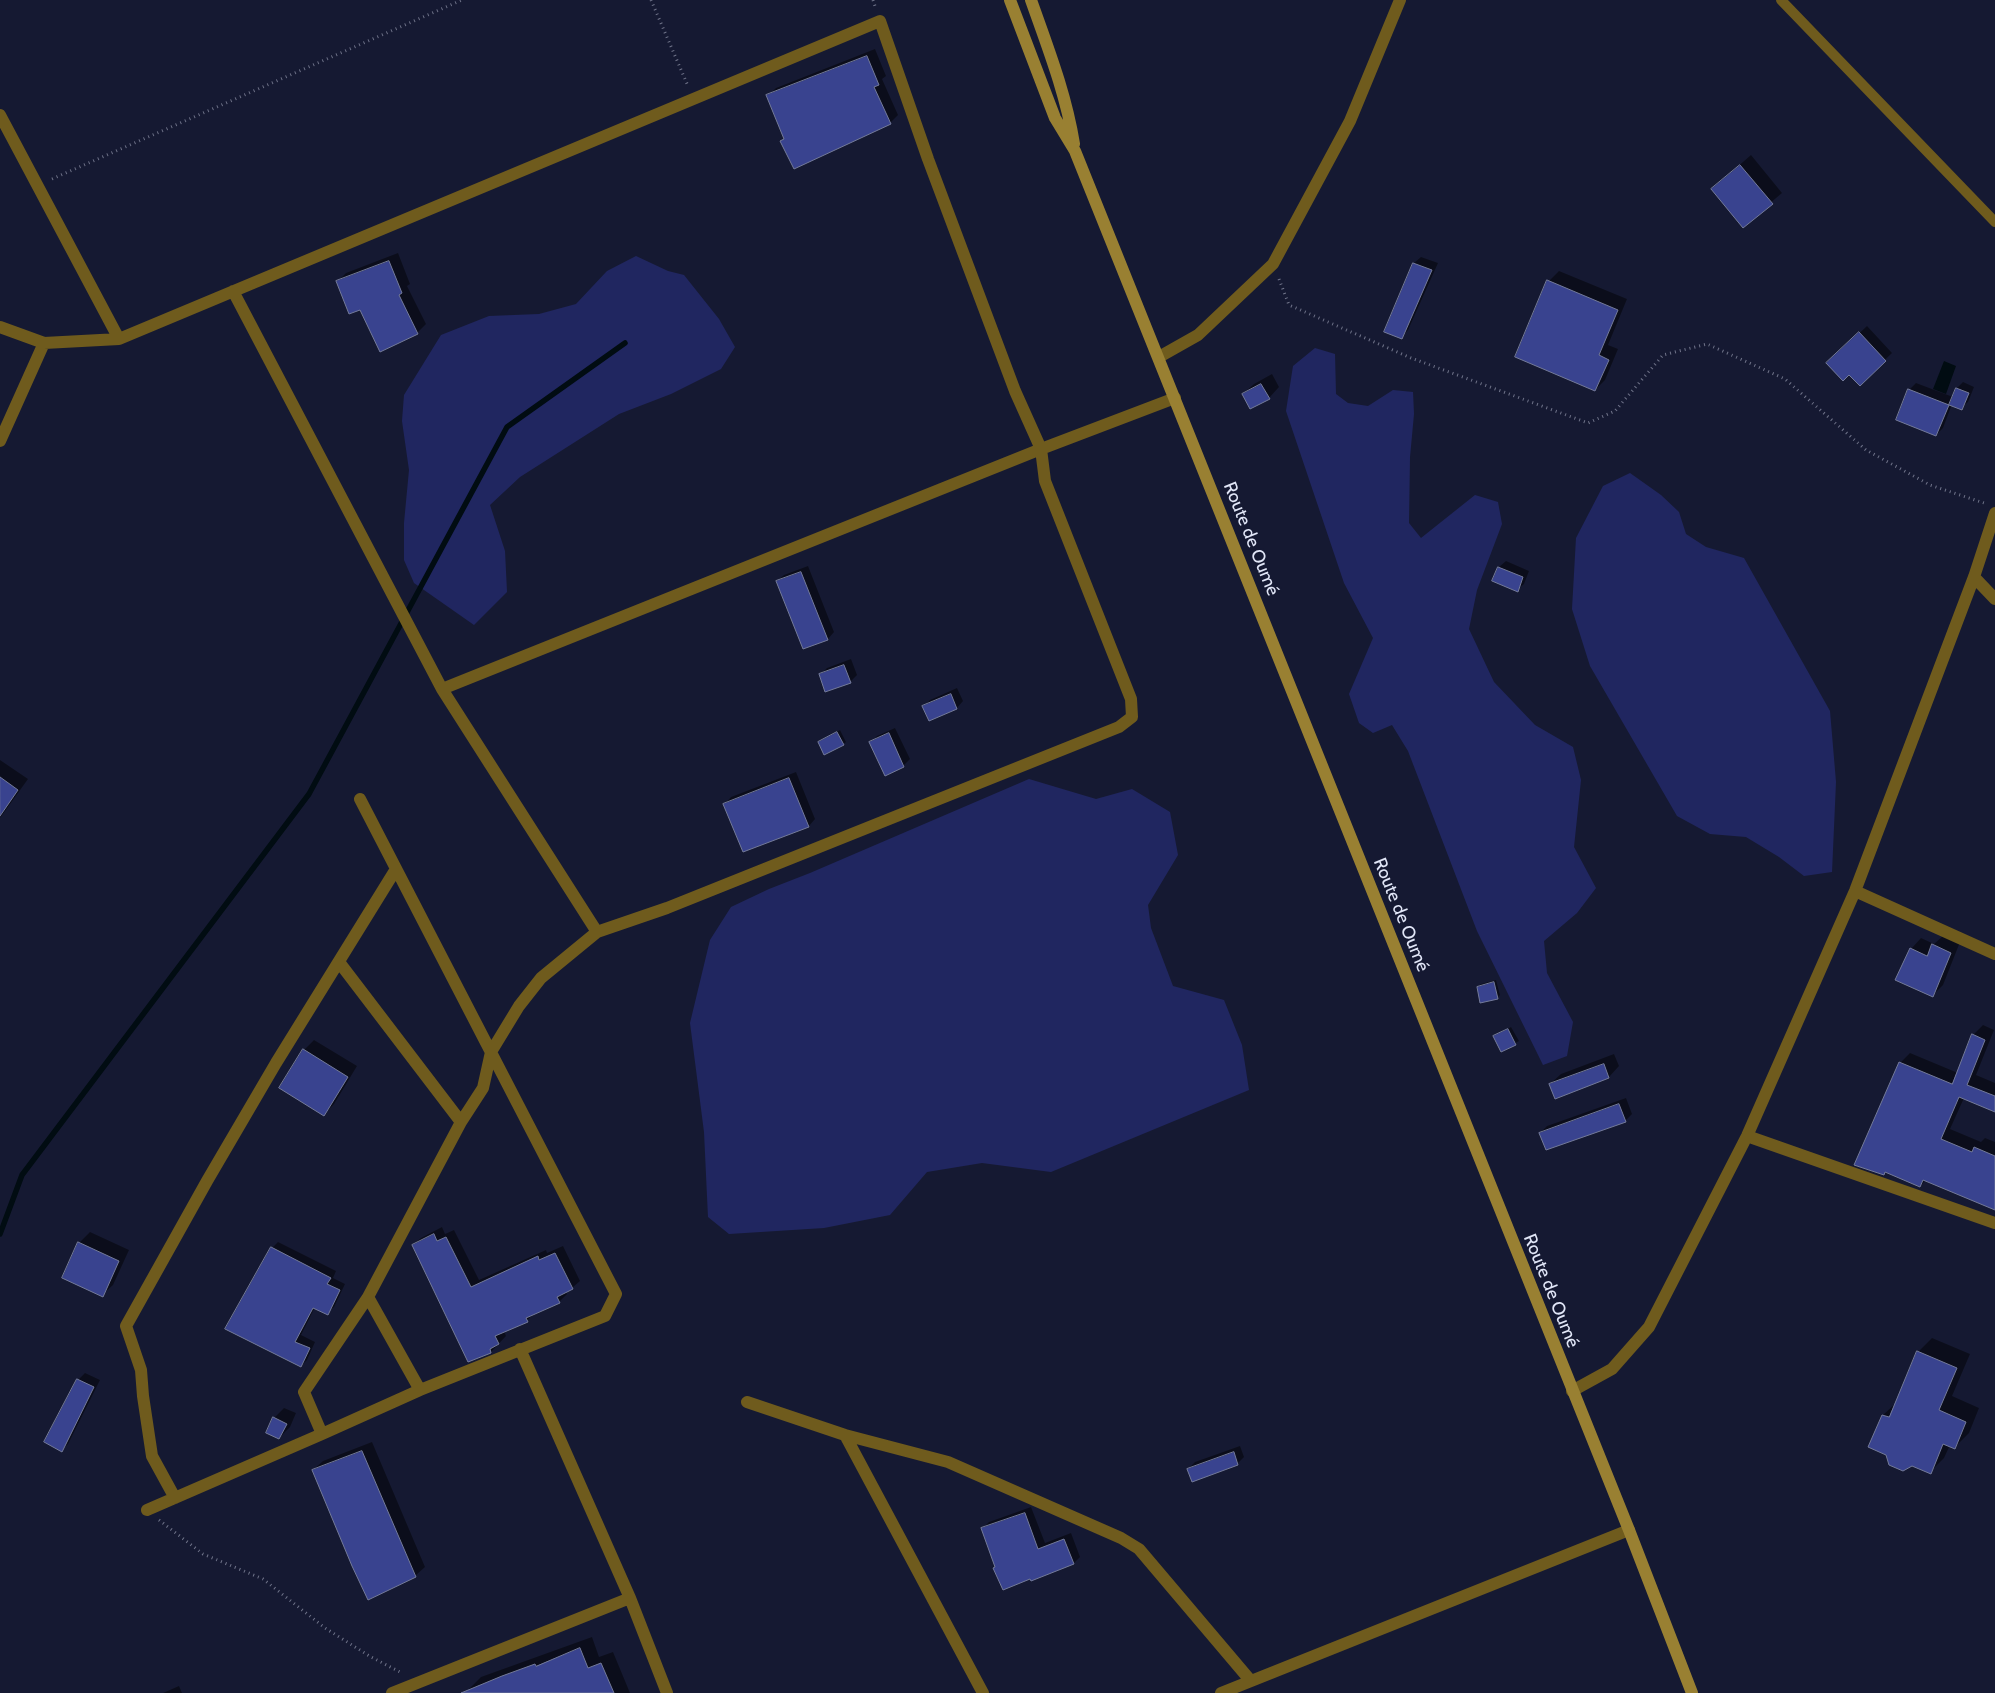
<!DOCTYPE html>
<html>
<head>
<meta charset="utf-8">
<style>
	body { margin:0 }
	canvas { display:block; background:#151932 }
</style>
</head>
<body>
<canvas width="1995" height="1693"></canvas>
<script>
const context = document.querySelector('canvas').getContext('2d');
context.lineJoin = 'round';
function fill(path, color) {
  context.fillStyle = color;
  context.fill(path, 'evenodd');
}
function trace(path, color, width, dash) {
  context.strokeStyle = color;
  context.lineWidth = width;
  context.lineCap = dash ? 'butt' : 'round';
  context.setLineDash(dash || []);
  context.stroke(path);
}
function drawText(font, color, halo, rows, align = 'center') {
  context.font = font + ' Cabin,sans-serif';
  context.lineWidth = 4;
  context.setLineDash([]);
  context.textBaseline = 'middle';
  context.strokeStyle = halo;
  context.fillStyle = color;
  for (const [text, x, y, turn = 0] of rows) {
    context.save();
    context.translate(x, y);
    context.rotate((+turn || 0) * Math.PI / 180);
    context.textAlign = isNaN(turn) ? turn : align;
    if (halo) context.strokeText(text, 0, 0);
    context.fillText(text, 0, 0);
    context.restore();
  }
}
fill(new Path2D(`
	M 636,256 L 668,271 L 684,275 L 719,319 L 735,347 L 721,369 L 671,394 L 619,414 L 520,477 L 490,505 L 505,551 L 507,592 L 474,625 L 414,583 L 404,560 L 404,523 L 409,470 L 402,421 L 404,395 L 441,335 L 489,316 L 539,314 L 576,304 L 607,271 Z
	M 1315,348 L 1335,354 L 1336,394 L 1348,403 L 1368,406 L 1393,390 L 1413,392 L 1414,414 L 1410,457 L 1409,523 L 1421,538 L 1475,495 L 1498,502 L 1502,524 L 1477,590 L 1469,629 L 1494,682 L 1535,725 L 1573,747 L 1581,780 L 1574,847 L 1596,888 L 1577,913 L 1544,941 L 1547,973 L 1573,1022 L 1567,1056 L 1543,1065 L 1477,931 L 1408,751 L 1392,725 L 1373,733 L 1359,723 L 1349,694 L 1373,638 L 1344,583 L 1286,411 L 1293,366 Z
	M 1630,473 L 1661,495 L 1679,512 L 1686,534 L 1706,547 L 1744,558 L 1830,711 L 1836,782 L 1832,872 L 1804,876 L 1779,857 L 1746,837 L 1710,834 L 1677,816 L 1590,666 L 1572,609 L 1576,538 L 1603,486 Z
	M 1029,779 L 1096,799 L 1132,789 L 1170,812 L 1178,855 L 1148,905 L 1151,928 L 1173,986 L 1224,1000 L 1242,1045 L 1249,1090 L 1051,1172 L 982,1163 L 927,1172 L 890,1215 L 824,1228 L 729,1234 L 708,1217 L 704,1132 L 690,1023 L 710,940 L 731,907 L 769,889 L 810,873 Z`), '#202660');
fill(new Path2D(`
	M 1944,361 L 1956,366 L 1946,394 L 1933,389 Z`), '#010c12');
fill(new Path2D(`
	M 875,49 L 886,76 L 882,79 L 898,115 L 890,123 L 782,141 L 785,138 L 768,96 L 776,88 Z
	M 1751,155 L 1782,193 L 1743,226 L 1712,189 Z
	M 398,253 L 410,284 L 407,286 L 426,324 L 417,333 L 361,308 L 337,282 L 346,273 Z
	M 1421,257 L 1438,263 L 1408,330 L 1402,337 L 1386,331 L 1414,263 Z
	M 1559,271 L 1627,299 L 1608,345 L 1618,349 L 1605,380 L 1595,390 L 1549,281 Z
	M 1867,326 L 1892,353 L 1860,384 L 1849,374 L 1828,363 Z
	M 1272,374 L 1279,387 L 1269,398 L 1243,394 L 1254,384 Z
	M 1963,382 L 1974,387 L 1968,402 L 1961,408 L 1952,404 L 1943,428 L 1936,435 L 1898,419 L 1910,389 L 1916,383 L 1953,397 L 1957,388 Z
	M 1506,561 L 1529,571 L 1524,584 L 1517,590 L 1494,580 L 1499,567 Z
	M 808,566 L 834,632 L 828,639 L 777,581 L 784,575 Z
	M 851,659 L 857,675 L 850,682 L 820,675 L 827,668 Z
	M 957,688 L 963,701 L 957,708 L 930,720 L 924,707 L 930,700 Z
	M 895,728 L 910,759 L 903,766 L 871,743 L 877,736 Z
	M 840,730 L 846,742 L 843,744 L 819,742 Z
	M 0,760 L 28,779 L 0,818 Z
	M 796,772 L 815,819 L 809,826 L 743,850 L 725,804 L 731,797 Z
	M 1944,935 L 1960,942 L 1943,985 L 1933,995 L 1911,949 L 1921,938 L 1934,944 Z
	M 1496,980 L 1500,995 L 1497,998 L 1478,987 L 1481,984 Z
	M 1983,1025 L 1994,1030 L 1976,1075 L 1995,1083 L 1995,1111 L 1964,1098 L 1950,1129 L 1981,1142 L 1985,1138 L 1995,1142 L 1995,1206 L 1926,1180 L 1920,1186 L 1886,1171 L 1883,1174 L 1856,1164 L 1900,1063 L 1910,1053 L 1958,1073 L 1973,1035 Z
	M 1511,1027 L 1519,1041 L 1502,1051 L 1495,1037 Z
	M 314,1040 L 357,1066 L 334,1104 L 324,1114 L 304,1050 Z
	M 1614,1054 L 1619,1066 L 1609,1077 L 1550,1084 L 1561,1074 Z
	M 1626,1098 L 1632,1114 L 1625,1121 L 1546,1149 L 1540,1133 L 1547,1126 Z
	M 442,1227 L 445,1234 L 454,1230 L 479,1280 L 546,1250 L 547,1253 L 563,1246 L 580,1281 L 572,1288 L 565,1291 L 567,1294 L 559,1302 L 535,1313 L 527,1320 L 504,1331 L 506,1336 L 491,1352 L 469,1360 L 413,1245 L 421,1238 Z
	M 90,1232 L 129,1250 L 113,1285 L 102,1295 L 63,1277 L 80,1242 Z
	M 278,1242 L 336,1271 L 333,1278 L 345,1284 L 334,1307 L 327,1313 L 315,1307 L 301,1335 L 315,1342 L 307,1360 L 301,1366 L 272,1248 Z
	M 1932,1338 L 1970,1354 L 1952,1396 L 1979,1408 L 1969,1433 L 1955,1447 L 1950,1445 L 1944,1458 L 1930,1472 L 1870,1447 L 1883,1415 L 1897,1402 L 1918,1352 Z
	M 85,1373 L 100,1380 L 68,1444 L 61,1451 L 78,1380 Z
	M 284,1408 L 296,1413 L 290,1427 L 279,1438 L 274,1418 Z
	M 372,1442 L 425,1567 L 415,1576 L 313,1470 L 323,1461 Z
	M 1240,1446 L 1244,1457 L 1238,1463 L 1193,1480 L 1188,1469 L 1195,1462 Z
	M 1031,1507 L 1045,1543 L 1071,1533 L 1080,1557 L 1074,1563 L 996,1566 L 982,1529 L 989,1522 Z
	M 592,1637 L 599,1657 L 613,1652 L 630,1693 L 471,1693 L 469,1689 L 481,1677 Z
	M 179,1686 L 182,1693 L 163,1693 Z`), '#0007');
trace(new Path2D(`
	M 0,1234 L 22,1175 L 309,794 L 507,427 L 625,343`), '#010c12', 5.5);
const building = new Path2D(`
	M 867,56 L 879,85 L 874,87 L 891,124 L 794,169 L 780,141 L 784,139 L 766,95 Z
	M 1740,165 L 1773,204 L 1743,228 L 1711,189 Z
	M 389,261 L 402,293 L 399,295 L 418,334 L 380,352 L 360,310 L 349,314 L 336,281 Z
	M 1413,263 L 1432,270 L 1402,339 L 1384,332 Z
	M 1547,280 L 1618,310 L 1599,355 L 1609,360 L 1595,391 L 1515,357 Z
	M 1859,332 L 1886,361 L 1860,386 L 1849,375 L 1843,381 L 1826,363 Z
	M 1261,384 L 1270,399 L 1250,409 L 1242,394 Z
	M 1956,388 L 1969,393 L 1962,410 L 1949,405 Z
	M 1908,389 L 1949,405 L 1936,436 L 1896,420 Z
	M 1498,567 L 1523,577 L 1518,592 L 1492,581 Z
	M 801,572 L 828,640 L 803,649 L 776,581 Z
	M 844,665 L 851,683 L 825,692 L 819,674 Z
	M 951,694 L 957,709 L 929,721 L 922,706 Z
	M 837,732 L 844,745 L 824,755 L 818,742 Z
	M 889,733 L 904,767 L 885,776 L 869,742 Z
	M 0,777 L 18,790 L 0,816 Z
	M 789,778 L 809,827 L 743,852 L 723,804 Z
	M 1932,944 L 1951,953 L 1933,997 L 1895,980 L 1910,948 L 1927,956 Z
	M 1494,982 L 1498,999 L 1480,1003 L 1477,987 Z
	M 1508,1029 L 1516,1045 L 1501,1052 L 1493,1036 Z
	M 1972,1034 L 1985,1040 L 1967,1085 L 1995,1096 L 1995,1112 L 1959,1097 L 1941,1139 L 1972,1152 L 1974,1147 L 1995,1156 L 1995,1210 L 1923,1180 L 1920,1187 L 1885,1172 L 1884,1175 L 1854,1165 L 1899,1062 L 1952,1084 Z
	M 303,1049 L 348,1077 L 324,1116 L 279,1088 Z
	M 1604,1064 L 1609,1078 L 1555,1099 L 1549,1084 Z
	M 1619,1104 L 1626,1122 L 1546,1150 L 1539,1133 Z
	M 434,1234 L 437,1241 L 446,1237 L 471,1287 L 538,1256 L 539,1260 L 555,1253 L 573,1289 L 557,1297 L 560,1303 L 526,1318 L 528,1322 L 495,1336 L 499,1344 L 490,1349 L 491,1353 L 468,1362 L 412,1245 Z
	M 78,1242 L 119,1261 L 103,1297 L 62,1278 Z
	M 271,1247 L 331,1278 L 327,1284 L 340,1290 L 328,1315 L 313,1308 L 295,1342 L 310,1348 L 301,1367 L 225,1329 Z
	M 1917,1351 L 1957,1368 L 1939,1410 L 1966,1422 L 1955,1449 L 1943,1444 L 1931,1474 L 1912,1466 L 1903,1471 L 1889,1465 L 1886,1455 L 1868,1447 L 1882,1415 L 1889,1417 Z
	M 77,1379 L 94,1387 L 62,1452 L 44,1442 Z
	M 273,1417 L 287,1424 L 279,1439 L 266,1433 Z
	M 362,1451 L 416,1577 L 368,1600 L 352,1566 L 312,1470 Z
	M 1234,1452 L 1238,1465 L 1192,1482 L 1187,1469 Z
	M 1025,1513 L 1038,1549 L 1064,1539 L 1074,1564 L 1031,1581 L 1030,1579 L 1003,1590 L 993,1568 L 995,1567 L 981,1528 Z
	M 580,1648 L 588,1668 L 601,1663 L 614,1693 L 461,1693 L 502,1676 L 535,1664 L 536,1666 Z`);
fill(building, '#39438f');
trace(building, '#737a99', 1);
trace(new Path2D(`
	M 651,0 L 688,86
	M 873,0 L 876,9
	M 52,179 L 462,0
	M 1279,279 L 1289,305 L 1411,358 L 1588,423 L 1615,411 L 1663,355 L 1707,344 L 1785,379 L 1866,450 L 1930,485 L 1984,503
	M 159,1520 L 203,1554 L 263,1579 L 325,1628 L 371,1657 L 402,1673`), '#70748a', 3, [1, 4]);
trace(new Path2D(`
	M 1781,0 L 1995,222`), '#6f5b1d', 10);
trace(new Path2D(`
	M 0,115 L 119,339
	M 233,291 L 442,689 L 597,932
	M 0,327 L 44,343 L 119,339 L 880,21 L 928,159 L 1015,391 L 1041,449 L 1045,481 L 1131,699 L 1132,717 L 1119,727 L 667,908 L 597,932 L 541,978 L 519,1006 L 491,1052 L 483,1088 L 461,1122 L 368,1297 L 304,1392 L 322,1434
	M 1159,357 L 1198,335 L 1273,264 L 1350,121 L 1400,0
	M 0,441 L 44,343
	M 1974,577 L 1995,599
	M 442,689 L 1041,449 L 1175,398
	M 1855,891 L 1995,954
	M 339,962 L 461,1122
	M 1747,1136 L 1995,1223
	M 368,1297 L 420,1390
	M 520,1349 L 630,1598 L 667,1693
	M 1572,1391 L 1612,1369 L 1649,1327 L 1747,1136 L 1855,891 L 1974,577 L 1995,513
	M 747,1402 L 845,1435 L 948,1462 L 1121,1538 L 1139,1549 L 1250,1680
	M 845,1435 L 983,1693
	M 175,1498 L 152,1456 L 143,1396 L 141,1370 L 126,1326 L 207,1181 L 276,1063 L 396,869
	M 147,1510 L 322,1434 L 420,1390 L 605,1316 L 616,1294 L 360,799
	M 392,1693 L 630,1598
	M 1221,1693 L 1629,1530`), '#6f5b1d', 12);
trace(new Path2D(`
	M 1010,0 L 1055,118 L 1075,151 L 1629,1530 L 1692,1693
	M 1031,0 C 1048,48 1066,94 1074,144`), '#998032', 12);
drawText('18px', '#e1e6f7', '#151932', [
	["Route de Oumé",1251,539,68],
	["Route de Oumé",1401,915,68],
	["Route de Oumé",1551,1291,68]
]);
</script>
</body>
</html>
